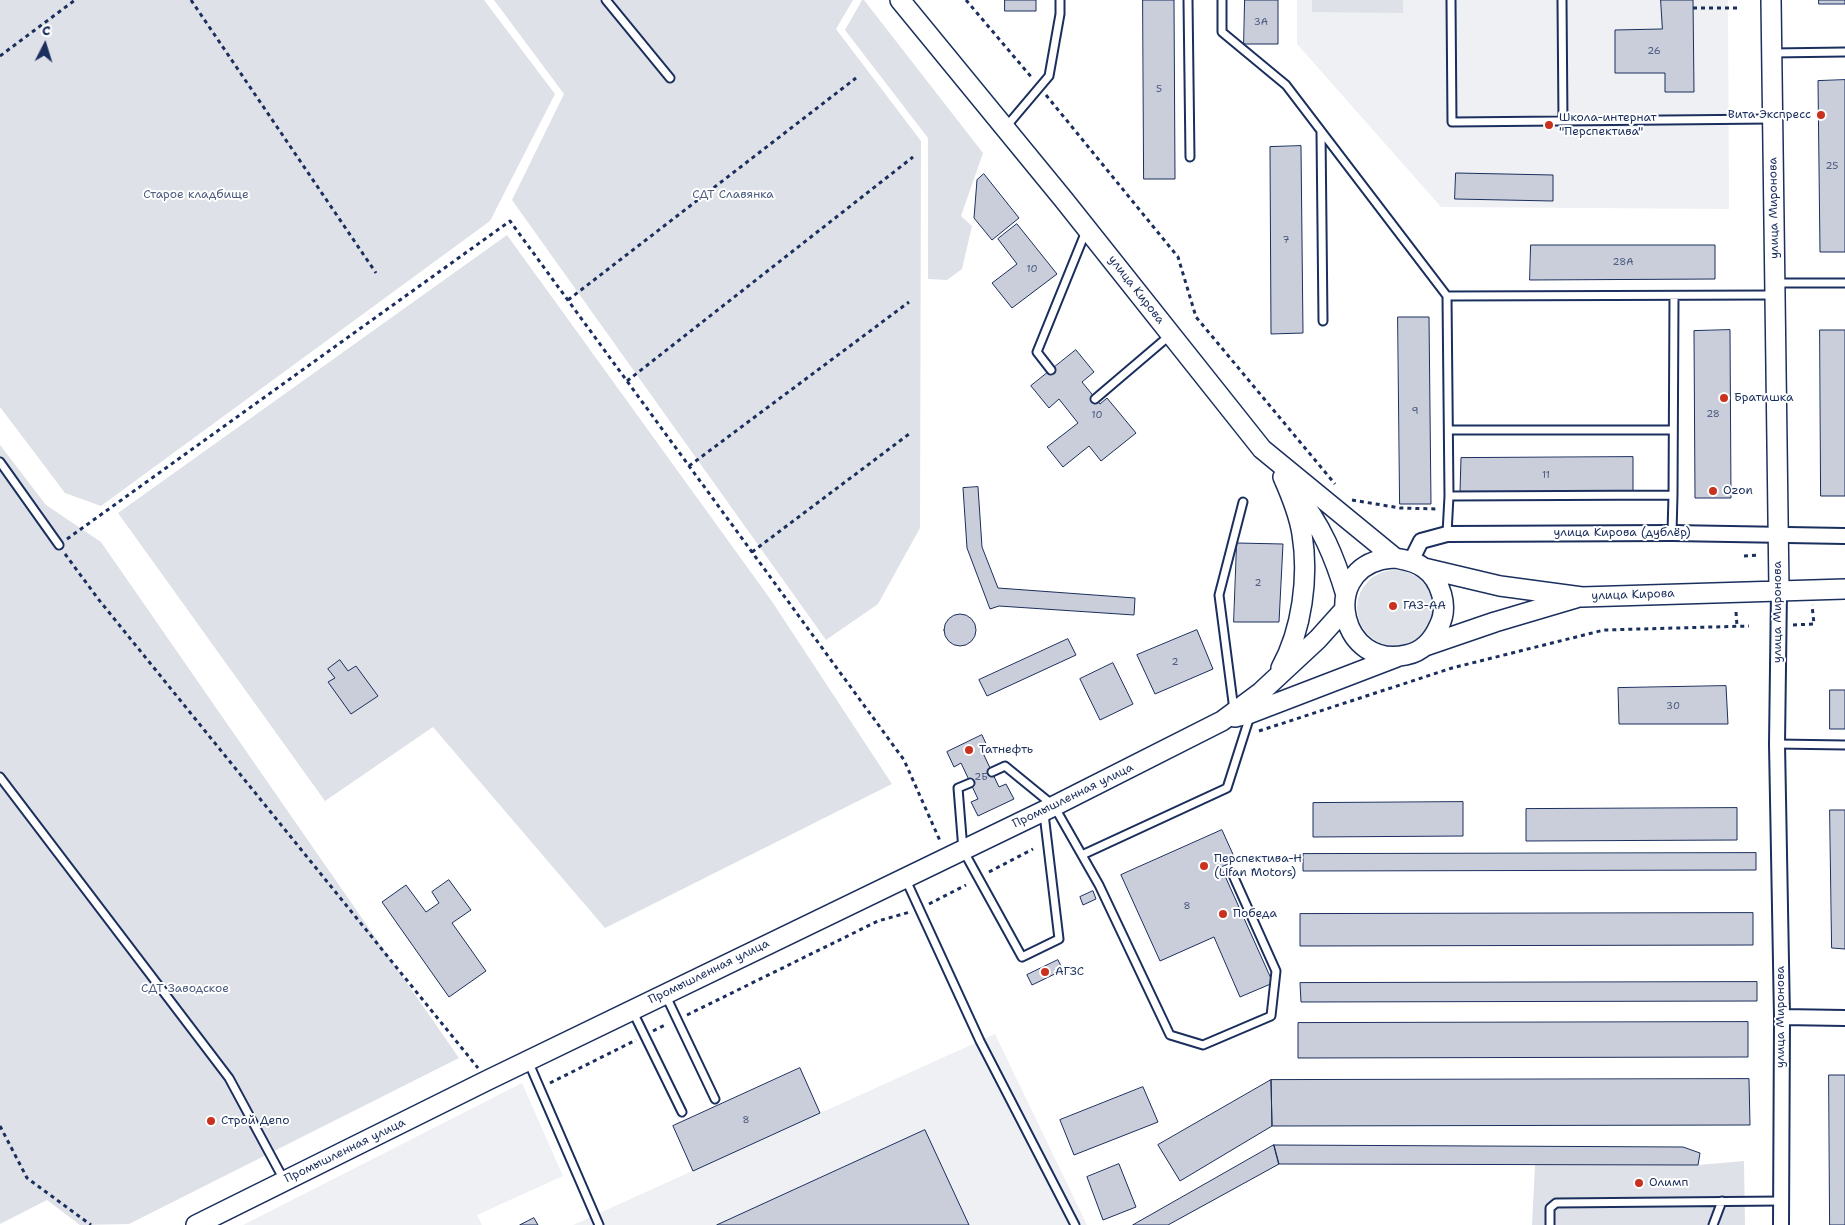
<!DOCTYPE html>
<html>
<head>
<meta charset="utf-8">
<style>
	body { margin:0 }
	#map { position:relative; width:1845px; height:1225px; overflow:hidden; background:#fff; font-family:"Shantell Sans",sans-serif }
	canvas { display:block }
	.north { position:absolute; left:20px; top:20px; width:50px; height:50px; -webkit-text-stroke:4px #fff; paint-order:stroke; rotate:5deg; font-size:14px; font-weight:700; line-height:20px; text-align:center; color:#1b2f5e }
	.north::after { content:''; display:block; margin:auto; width:18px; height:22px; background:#1b2f5e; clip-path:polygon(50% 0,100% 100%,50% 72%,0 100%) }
</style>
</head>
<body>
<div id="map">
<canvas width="1845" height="1225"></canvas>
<div class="north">С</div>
</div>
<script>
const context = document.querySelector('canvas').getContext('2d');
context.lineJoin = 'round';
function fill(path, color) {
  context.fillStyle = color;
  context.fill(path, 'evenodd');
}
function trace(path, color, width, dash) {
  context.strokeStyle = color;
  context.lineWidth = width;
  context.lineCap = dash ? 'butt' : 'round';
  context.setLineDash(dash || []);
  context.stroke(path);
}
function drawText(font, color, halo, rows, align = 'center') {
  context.font = font + ' "Shantell Sans",sans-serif';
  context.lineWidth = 4;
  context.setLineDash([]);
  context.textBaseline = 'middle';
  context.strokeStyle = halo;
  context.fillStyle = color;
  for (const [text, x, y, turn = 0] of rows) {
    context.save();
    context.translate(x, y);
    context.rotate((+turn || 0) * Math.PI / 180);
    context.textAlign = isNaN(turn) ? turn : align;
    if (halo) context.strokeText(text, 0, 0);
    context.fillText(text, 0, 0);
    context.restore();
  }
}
fill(new Path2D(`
	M 1297,0 L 1728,0 L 1729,209 L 1441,207 L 1297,44 Z
	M 995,1034 L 1087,1225 L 573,1225 Z
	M 522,1083 L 563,1176 L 477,1215 L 482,1225 L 243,1225 Z`), '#eff0f4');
fill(new Path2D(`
	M 0,0 L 484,0 L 555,94 L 490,221 L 101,506 L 65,493 L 0,407 Z
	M 494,0 L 853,0 L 836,29 L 921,141 L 920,528 L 878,604 L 826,640 L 512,200 L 564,94 Z
	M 862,0 L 864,0 L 983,153 L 961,216 L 972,226 L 962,269 L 947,280 L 928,279 L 928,138 L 845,30 Z
	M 1312,0 L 1403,0 L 1403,13 L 1312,12 Z
	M 507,235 L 771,600 L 892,784 L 605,928 L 433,727 L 325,801 L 118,513 Z
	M 0,445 L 46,505 L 101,542 L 459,1058 L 129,1224 L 80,1225 L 47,1200 L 0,1224 Z
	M1357 608a38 38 0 1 1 76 0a38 38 0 1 1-76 0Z
	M 1744,1161 L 1745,1225 L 1532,1225 L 1535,1165 L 1698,1165 Z`), '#dee1e7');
const building = new Path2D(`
	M 1005,0 L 1036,0 L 1036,11 L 1005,11 Z
	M 1143,0 L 1174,0 L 1175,179 L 1144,179 Z
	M 1245,0 L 1278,0 L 1278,44 L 1244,44 Z
	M 1661,0 L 1693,0 L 1694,92 L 1665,92 L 1665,73 L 1615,73 L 1615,30 L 1662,29 Z
	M 1819,0 L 1845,0 L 1845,4 L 1819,4 Z
	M 1845,80 L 1845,252 L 1820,252 L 1818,81 Z
	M 1301,146 L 1303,333 L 1271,334 L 1270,147 Z
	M 1456,173 L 1553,175 L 1553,201 L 1455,199 Z
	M 984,174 L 1019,218 L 992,240 L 974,218 L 977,180 Z
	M 1017,224 L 1057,274 L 1012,308 L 992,283 L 1017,264 L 998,239 Z
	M 1531,245 L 1715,245 L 1715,279 L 1530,280 Z
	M 1398,317 L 1429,317 L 1431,504 L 1400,504 Z
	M 1730,330 L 1731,498 L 1695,498 L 1694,331 Z
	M 1820,330 L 1845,330 L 1845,496 L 1821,496 Z
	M 1076,350 L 1094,372 L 1082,382 L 1100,404 L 1107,398 L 1136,433 L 1101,461 L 1089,446 L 1063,467 L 1047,447 L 1078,423 L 1059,399 L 1049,408 L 1031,386 Z
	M 1633,457 L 1633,492 L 1460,492 L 1461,458 Z
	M 978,487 L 982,547 L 998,588 L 1135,598 L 1134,615 L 999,606 L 990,609 L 967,548 L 963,488 Z
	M 1237,543 L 1283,544 L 1279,622 L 1234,622 Z
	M944 630a16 16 0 1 1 32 0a16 16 0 1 1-32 0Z
	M 1197,630 L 1213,669 L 1155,694 L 1137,655 Z
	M 1068,639 L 1076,655 L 987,696 L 979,680 Z
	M 340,660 L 348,671 L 356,666 L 378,696 L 351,714 L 328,682 L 335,678 L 328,669 Z
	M 1113,663 L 1133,704 L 1100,720 L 1080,679 Z
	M 1726,686 L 1728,724 L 1619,724 L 1618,688 Z
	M 1830,690 L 1845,690 L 1845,729 L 1830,729 Z
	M 982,735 L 989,750 L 983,753 L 999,787 L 1006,784 L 1014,799 L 978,816 L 971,802 L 978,799 L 961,763 L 954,767 L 947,752 Z
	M 1463,802 L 1463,836 L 1313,837 L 1313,803 Z
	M 1737,808 L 1737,840 L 1526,841 L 1526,809 Z
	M 1830,810 L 1845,810 L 1845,949 L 1832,948 Z
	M 1222,830 L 1236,861 L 1221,867 L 1273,983 L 1240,997 L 1214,937 L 1160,961 L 1121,875 Z
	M 1756,853 L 1756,870 L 1303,871 L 1303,854 Z
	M 449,880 L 471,910 L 452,923 L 486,971 L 449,997 L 382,902 L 406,885 L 426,912 L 439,903 L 432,892 Z
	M 1093,891 L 1096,899 L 1083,905 L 1080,897 Z
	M 1753,913 L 1753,945 L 1300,946 L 1300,914 Z
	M 1058,960 L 1063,970 L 1032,985 L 1027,975 Z
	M 1757,982 L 1757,1001 L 1301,1002 L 1300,983 Z
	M 1748,1022 L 1748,1057 L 1298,1058 L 1298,1023 Z
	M 800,1068 L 820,1113 L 693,1171 L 673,1126 Z
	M 1829,1075 L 1845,1075 L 1845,1225 L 1830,1225 Z
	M 1749,1079 L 1750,1125 L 1272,1126 L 1271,1080 Z
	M 1271,1080 L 1272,1126 L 1180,1181 L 1158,1145 Z
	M 1143,1087 L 1158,1122 L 1074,1155 L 1060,1120 Z
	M 925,1130 L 969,1225 L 717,1225 Z
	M 1274,1145 L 1683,1147 L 1700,1153 L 1698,1165 L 1279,1164 Z
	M 1274,1145 L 1279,1164 L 1168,1225 L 1133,1225 Z
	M 1119,1164 L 1136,1207 L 1103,1220 L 1087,1177 Z
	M 534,1218 L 538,1225 L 520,1225 Z`);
fill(building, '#caceda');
trace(building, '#1b2f5e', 1);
const lane = new Path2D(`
	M 606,0 L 670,78
	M 1188,0 L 1190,157
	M 1222,0 L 1222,32 L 1286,85 L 1447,296
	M 1451,0 L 1452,122 L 1772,119
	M 1562,0 L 1563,121
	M 1772,53 L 1845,52
	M 1005,128 L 1049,76 L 1060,14 L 1060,0
	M 1321,132 L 1323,321
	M 1775,283 L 1845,283
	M 1051,370 L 1037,352 L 1086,231
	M 1095,399 L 1169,336
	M 1449,430 L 1673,430
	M 0,462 L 59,545
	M 1449,496 L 1673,495 L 1674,297
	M 1672,533 L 1673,495
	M 1447,534 L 1449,496 L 1447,296 L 1773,295
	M 1234,710 L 1219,595 L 1243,502
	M 1777,744 L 1845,745
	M 992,772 L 1005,766 L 1054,806 L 1099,885 L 1170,1035 L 1203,1045 L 1271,1016 L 1276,971 L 1232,873
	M 0,777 L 229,1078 L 284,1180
	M 970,783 L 958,788 L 963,850 L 1022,957 L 1059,939 L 1044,814
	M 1082,855 L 1227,788 L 1250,716
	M 906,880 L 980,1041 L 1075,1225
	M 665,994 L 715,1099
	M 632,1010 L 682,1112
	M 528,1061 L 599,1225
	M 1550,1225 L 1550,1208 L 1556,1203 L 1781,1201
	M 1713,1225 L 1722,1201`);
const street = new Path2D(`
	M 1411,561 L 1421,541 L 1447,534 L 1672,533 L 1845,536
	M 1779,590 L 1777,744 L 1782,1017 L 1781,1225
	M 1782,1017 L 1845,1018`);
const secondary = new Path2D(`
	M 900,0 L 1064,200 L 1262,449 L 1395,558 C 1405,560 1415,561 1424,568 C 1441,580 1449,607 1439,626 C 1433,640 1422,652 1406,655 C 1341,669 1321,575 1380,560 C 1385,559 1390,558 1395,558
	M 1771,0 L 1779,590
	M 1296,494 C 1321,524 1335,558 1346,595
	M 1424,568 L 1500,586 L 1582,597 L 1845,589
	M 1425,646 L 1495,622 L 1576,598
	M 1281,668 C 1302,630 1309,577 1302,534 C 1299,514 1291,495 1283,477
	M 1235,717 L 1251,713 L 1397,657
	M 196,1225 L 488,1080 L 1054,806 L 1222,721 L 1261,692 L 1318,639 L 1344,610`);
trace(lane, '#1b2f5e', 11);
trace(street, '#1b2f5e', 18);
trace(secondary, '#1b2f5e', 22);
trace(new Path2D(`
	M 191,0 L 376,273
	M 966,0 L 1033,79
	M 1693,8 L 1740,8
	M 0,56 L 75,0
	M 1046,95 L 1178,257 L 1196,317 L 1335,484
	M 568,300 L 856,78
	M 627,381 L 913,157
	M 689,466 L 909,302
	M 1352,500 L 1400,508 L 1438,509
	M 67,539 L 510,221 L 904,760 L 941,843
	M 752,552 L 909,434
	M 65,554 L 99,600 L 478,1068
	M 1744,556 L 1759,555
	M 1736,612 L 1737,626
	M 1793,625 L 1814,624 L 1812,605
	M 1259,731 L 1452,668 L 1604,630 L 1749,626
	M 989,872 L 1033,849
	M 929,904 L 966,885
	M 687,1015 L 878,921 L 910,912
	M 653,1031 L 667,1024
	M 550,1083 L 636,1040
	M 0,1126 L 27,1178 L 91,1225`), '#1b2f5e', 3, [4, 4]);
trace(lane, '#fff', 7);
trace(street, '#fff', 14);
trace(secondary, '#fff', 19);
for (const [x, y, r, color] of [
	[1821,115,5,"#c8321e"],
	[1549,125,5,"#c8321e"],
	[1724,398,5,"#c8321e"],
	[1713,491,5,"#c8321e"],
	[1393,606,5,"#c8321e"],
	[969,750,5,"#c8321e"],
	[1204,866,5,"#c8321e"],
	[1223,914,5,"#c8321e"],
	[1045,972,5,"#c8321e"],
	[211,1121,5,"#c8321e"],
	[1639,1183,5,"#c8321e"]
]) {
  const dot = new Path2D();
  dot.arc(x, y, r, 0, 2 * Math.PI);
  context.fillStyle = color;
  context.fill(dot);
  trace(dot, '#fff', 2);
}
drawText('10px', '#47577d', null, [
	["3А",1261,22],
	["26",1654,51],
	["5",1159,89],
	["25",1832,166],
	["7",1286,240],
	["28А",1623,262],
	["10",1032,269],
	["9",1415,411],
	["28",1713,414],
	["10",1097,415],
	["11",1546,475],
	["2",1258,583],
	["2",1175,662],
	["30",1673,706],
	["2Б",981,777],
	["8",1187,906],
	["8",746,1120]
]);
drawText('12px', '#1b2f5e', '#fff', [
	["Вита Экспресс",1811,115,"right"],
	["Школа-интернат",1559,118],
	["\"Перспектива\"",1559,132],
	["Братишка",1734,398],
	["Ozon",1723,491],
	["ГАЗ-АА",1403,606],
	["Татнефть",979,750],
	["Перспектива-Н",1214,859],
	["(Lifan Motors)",1214,873],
	["Победа",1233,914],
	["АГЗС",1055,972],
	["Строй Депо",221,1121],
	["Олимп",1649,1183]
], 'left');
drawText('12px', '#4c5c80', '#fff', [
	["Старое кладбище",196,195],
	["СДТ Славянка",733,195],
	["СДТ Заводское",185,989]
]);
drawText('12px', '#1b2f5e', '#fff', [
	["улица Миронова",1774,208,-91],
	["улица Кирова",1136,290,52],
	["улица Кирова (дублёр)",1622,533],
	["улица Кирова",1633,595,-2],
	["улица Миронова",1778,612,-90],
	["Промышленная улица",1073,796,-26],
	["Промышленная улица",709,972,-26],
	["улица Миронова",1781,1017,-90],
	["Промышленная улица",345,1151,-26]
]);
</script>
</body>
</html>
